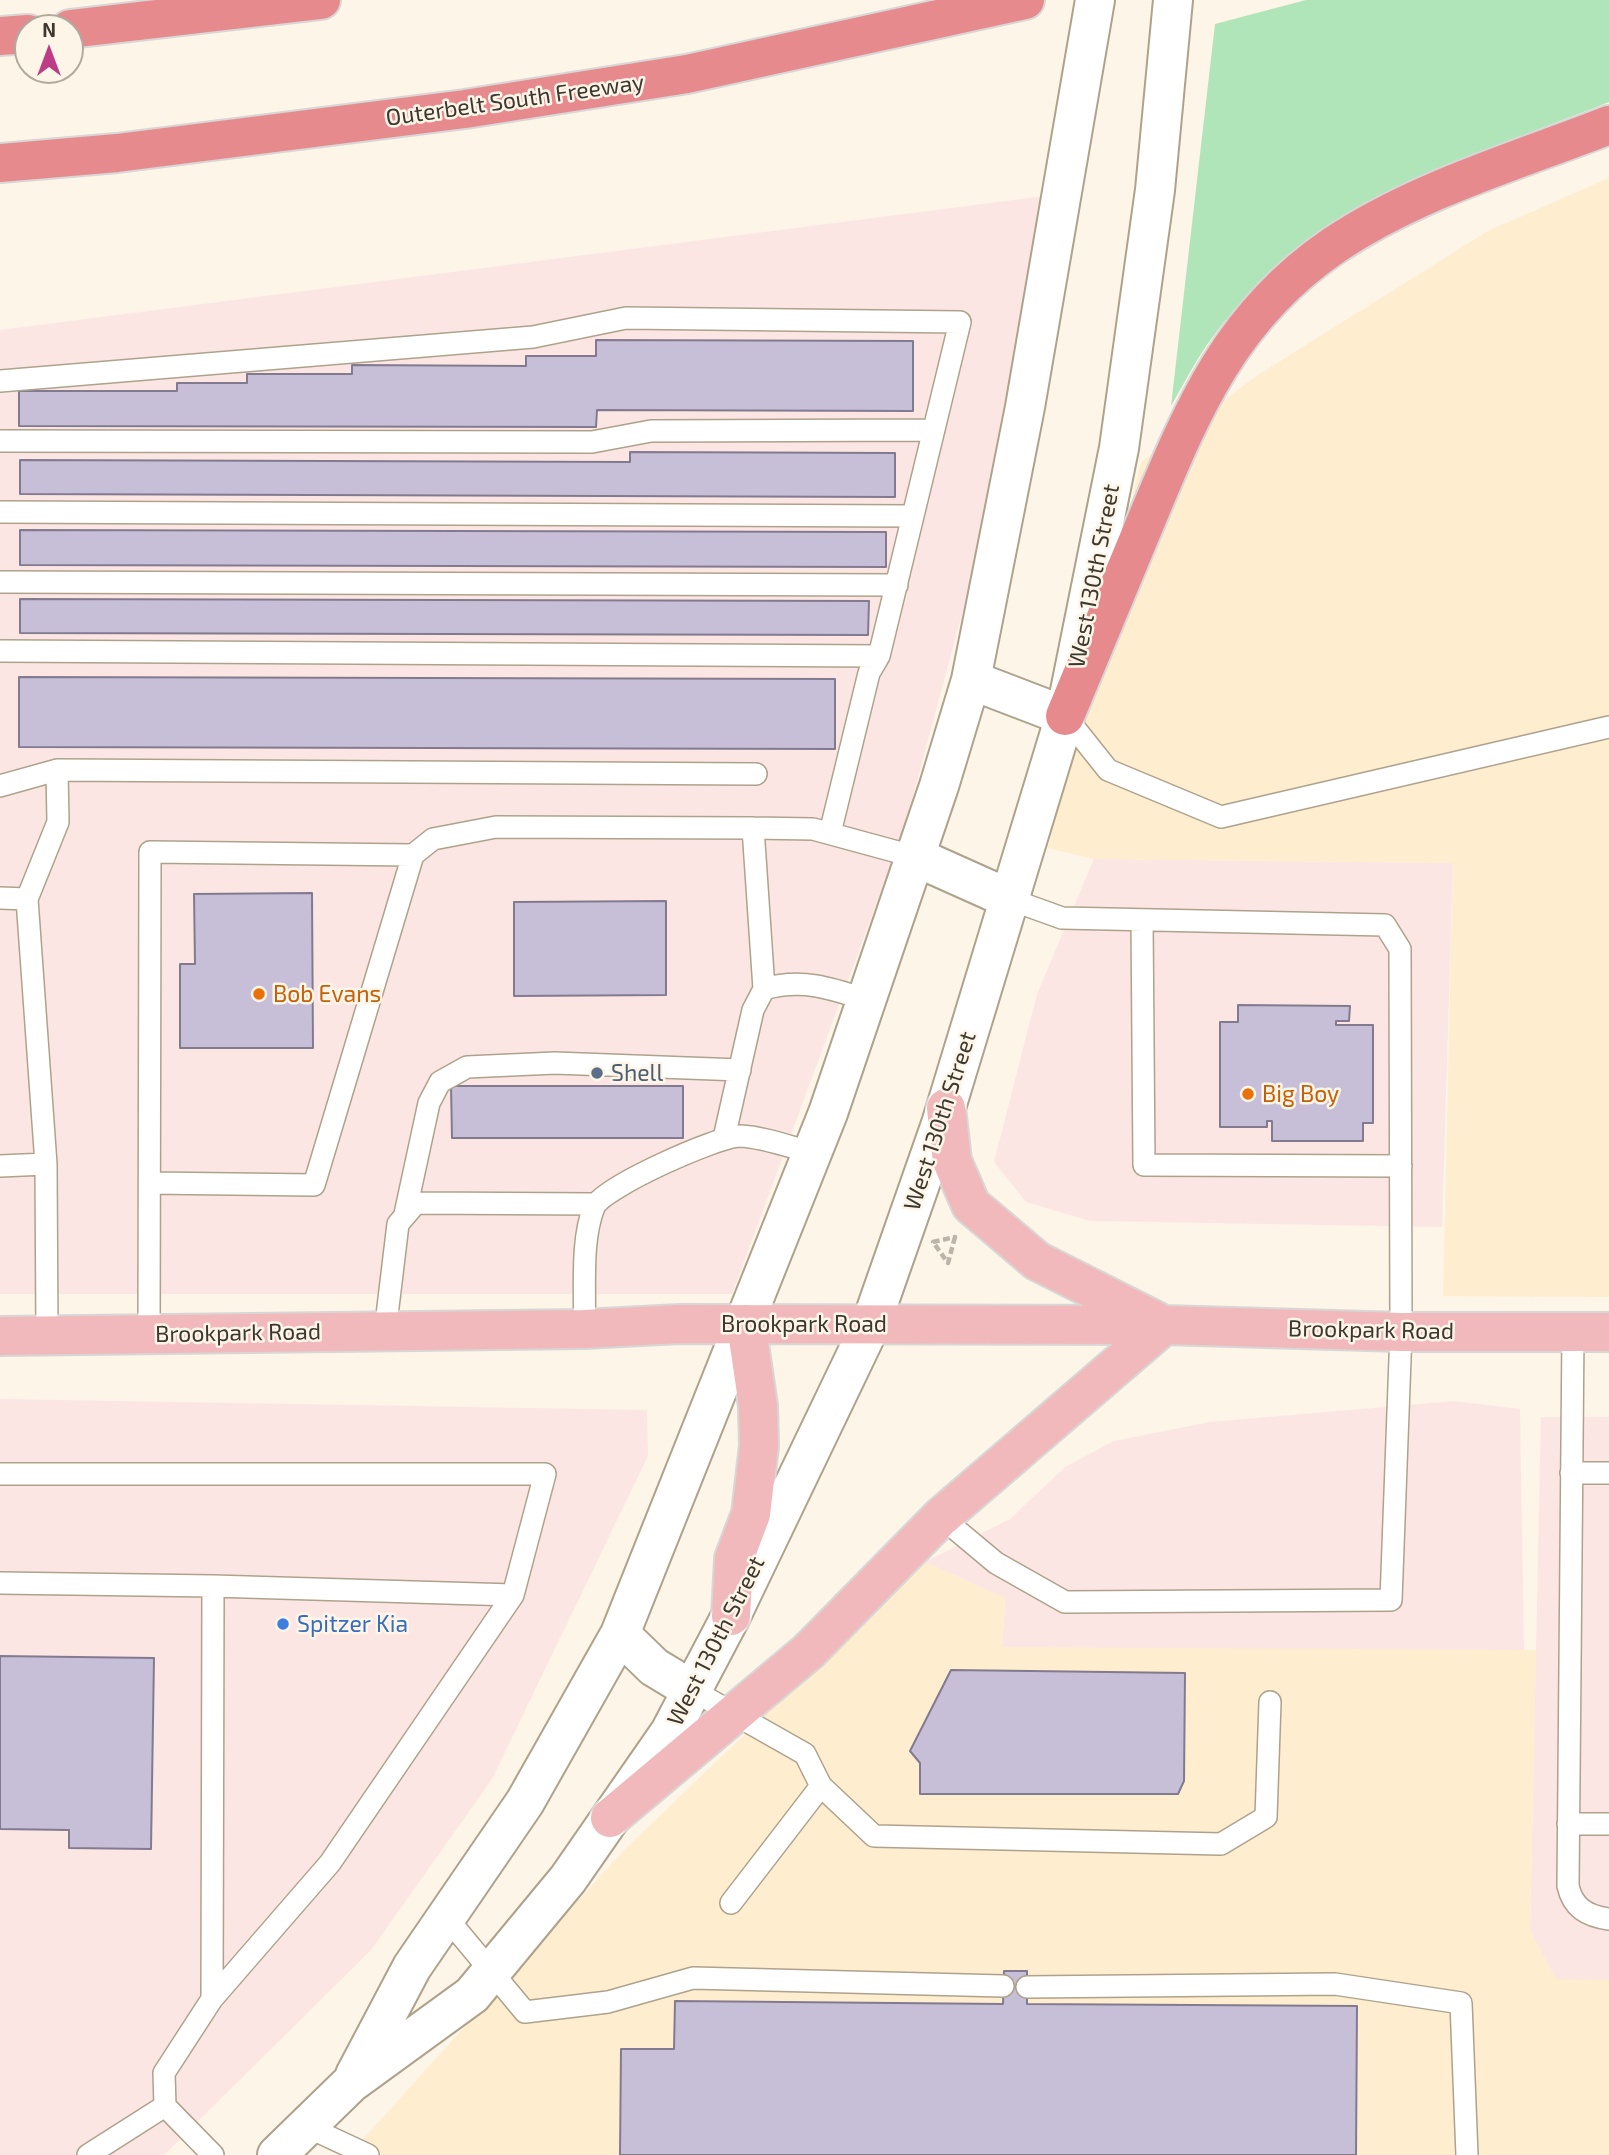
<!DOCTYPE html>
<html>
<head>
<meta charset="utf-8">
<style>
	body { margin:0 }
	#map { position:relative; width:1609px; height:2155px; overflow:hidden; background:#fdf5e7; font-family:"Exo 2",sans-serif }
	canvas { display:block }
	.north { position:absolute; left:14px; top:14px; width:70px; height:70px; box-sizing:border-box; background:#fdf5e7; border:2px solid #b0a99d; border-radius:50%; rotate:0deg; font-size:19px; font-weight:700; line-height:28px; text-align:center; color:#3d382f }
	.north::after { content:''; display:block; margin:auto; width:24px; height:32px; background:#bd3c86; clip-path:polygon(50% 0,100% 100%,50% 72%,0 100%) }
</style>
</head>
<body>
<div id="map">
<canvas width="1609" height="2155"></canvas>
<div class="north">N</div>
</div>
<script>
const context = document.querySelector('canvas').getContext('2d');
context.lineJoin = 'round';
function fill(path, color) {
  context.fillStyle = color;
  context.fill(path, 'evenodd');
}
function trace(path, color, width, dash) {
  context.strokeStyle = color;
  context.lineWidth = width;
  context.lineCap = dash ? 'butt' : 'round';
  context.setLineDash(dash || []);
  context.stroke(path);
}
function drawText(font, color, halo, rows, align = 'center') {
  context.font = font + ' "Exo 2",sans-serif';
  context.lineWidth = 5;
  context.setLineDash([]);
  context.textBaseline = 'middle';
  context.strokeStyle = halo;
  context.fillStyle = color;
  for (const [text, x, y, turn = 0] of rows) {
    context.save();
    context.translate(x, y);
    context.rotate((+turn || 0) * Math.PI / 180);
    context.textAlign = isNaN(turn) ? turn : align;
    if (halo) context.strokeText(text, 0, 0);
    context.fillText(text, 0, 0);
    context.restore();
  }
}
fill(new Path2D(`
	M 1045,196 L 982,540 L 904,829 L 732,1294 L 0,1294 L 0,330 Z
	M 1094,859 L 1453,863 L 1442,1227 L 1090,1221 L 1026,1202 L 994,1162 L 1037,994 Z
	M 0,1399 L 647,1410 L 648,1456 L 492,1779 L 371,1950 L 164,2155 L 0,2155 Z
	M 1454,1401 L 1520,1409 L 1524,1653 L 1002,1647 L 1005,1598 L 925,1562 L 1010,1519 L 1065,1467 L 1114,1441 L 1210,1422 Z
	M 1541,1417 L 1609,1417 L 1609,1980 L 1556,1980 L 1530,1930 Z`), '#fce6e4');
fill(new Path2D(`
	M 1609,178 L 1609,1297 L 1443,1296 L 1453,863 L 1094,859 L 1048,848 L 1141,462 L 1258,375 L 1488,231 Z
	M 925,1562 L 1005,1598 L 1002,1647 L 1536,1650 L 1530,1930 L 1556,1979 L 1609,1980 L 1609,2155 L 349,2155 L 624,1850 Z`), '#feedce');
fill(new Path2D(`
	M 1306,0 L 1609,0 L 1609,102 C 1463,160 1310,205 1212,338 C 1196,359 1184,384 1171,406 L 1215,24 Z`), '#b0e4b9');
const building = new Path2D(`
	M 596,340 L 913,341 L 913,411 L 597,410 L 596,427 L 19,426 L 19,391 L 177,391 L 177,383 L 247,383 L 247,374 L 352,374 L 352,365 L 526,366 L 526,356 L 596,356 Z
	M 630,452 L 895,453 L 895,497 L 20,494 L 20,460 L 630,462 Z
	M 20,530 L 886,532 L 886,567 L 20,565 Z
	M 20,599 L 869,601 L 868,635 L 20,633 Z
	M 19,677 L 835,679 L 835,749 L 19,747 Z
	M 312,893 L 313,1048 L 180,1048 L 180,964 L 195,964 L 194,894 Z
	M 666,901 L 666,995 L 514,996 L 514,902 Z
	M 1238,1005 L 1350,1006 L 1349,1021 L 1336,1021 L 1336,1025 L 1373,1025 L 1373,1123 L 1363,1123 L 1363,1141 L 1272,1141 L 1272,1121 L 1267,1121 L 1267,1127 L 1220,1127 L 1220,1022 L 1238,1022 Z
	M 451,1086 L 683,1086 L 683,1138 L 452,1138 Z
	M 0,1656 L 154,1658 L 151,1849 L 69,1848 L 69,1830 L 0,1829 Z
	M 951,1670 L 1185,1673 L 1184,1781 L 1178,1794 L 920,1794 L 920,1763 L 910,1751 Z
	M 1004,1971 L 1027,1971 L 1027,2004 L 1357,2006 L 1356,2155 L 620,2155 L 621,2049 L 674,2049 L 675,2001 L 1003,2004 Z`);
fill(building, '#c7bfd7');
trace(building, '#827b90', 2);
const service = new Path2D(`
	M 0,381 L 533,337 L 626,318 L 960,322 L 879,656
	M 0,441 L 592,442 L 651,431 L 934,430
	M 0,512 L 913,516
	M 0,582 L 897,585
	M 0,651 L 879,656 L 869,673 L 830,833
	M 1065,716 L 1108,770 L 1221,817 L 1609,727
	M 0,786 L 57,770 L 756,774
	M 753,828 L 764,989
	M 0,898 L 27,899 L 46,1164 L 47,1335
	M 27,899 L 58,822 L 57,770
	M 1142,920 L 1144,1165 L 1401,1166
	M 724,1138 L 753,1010 L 764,989 C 802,978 831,988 867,1000
	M 0,1166 L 46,1164
	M 150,1183 L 314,1185 L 413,855
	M 405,1214 L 429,1103 L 440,1082 L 467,1067 L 555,1063 L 740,1070
	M 584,1329 C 586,1291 580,1243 594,1207 C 603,1187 718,1136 740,1136 C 764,1137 790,1147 813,1153
	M 385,1332 L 398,1224 L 416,1203 L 595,1204
	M 1573,1332 L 1568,1886 C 1573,1908 1587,1916 1609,1919
	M 149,1334 L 150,852 L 413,855 L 433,839 L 496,827 L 753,828 L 813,829 L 916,857
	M 1571,1473 L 1609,1473
	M 0,1474 L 545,1474 L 513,1595 L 330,1863 L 212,1999 L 164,2073 L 165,2106 L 88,2155
	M 941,1517 L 996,1563 L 1065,1602 L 1391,1600 L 1401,1332 L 1400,949 L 1385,925 L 1062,918 L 1012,900
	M 0,1583 L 213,1586 L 212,1999
	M 213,1586 L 513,1595
	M 692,1690 L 805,1754 L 821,1786 L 874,1836 L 1221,1844 L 1266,1817 L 1270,1702
	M 1568,1824 L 1609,1824
	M 731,1903 L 821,1786
	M 446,1917 L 525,2012 L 608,2002 L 693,1978 L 1003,1986
	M 1027,1987 L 1335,1984 L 1461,2003 L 1467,2155
	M 165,2106 L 213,2155
	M 308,2127 L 368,2155`);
const secondary = new Path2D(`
	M 971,680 L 1065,716
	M 916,857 L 1012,900
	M 620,1634 L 654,1667 L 692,1690
	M 355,2075 L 412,1967 L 525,1802 L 620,1634 L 828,1113 L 939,786 L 971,680 L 1025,407 L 1095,0
	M 277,2155 L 351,2083 L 472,1995 L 568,1879 L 670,1732 L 731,1616 L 871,1324 L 941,1124 L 1065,716 L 1119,448 L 1155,190 L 1173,0`);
const primary = new Path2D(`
	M 946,1108 L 952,1161 L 971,1205 L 1037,1261 L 1156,1321
	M 0,1336 L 584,1329 L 680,1324 L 1164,1325 L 1401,1332 L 1609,1332
	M 731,1616 L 734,1559 L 751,1514 L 759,1446 L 758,1406 L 746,1324
	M 610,1818 L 809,1651 L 941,1517 L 1164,1325`);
const motorway = new Path2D(`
	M 70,29 L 321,0
	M 0,36 L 28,34
	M 0,163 L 117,153 L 465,109 L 687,74 L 1025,0
	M 1065,716 C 1091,652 1118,589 1144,526 C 1191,413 1228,318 1333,246 C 1416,190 1517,161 1609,125`);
trace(service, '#aea28c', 24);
trace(secondary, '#aea28c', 42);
trace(primary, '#d8d7d5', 42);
trace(motorway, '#d8d7d5', 42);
trace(new Path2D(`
	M 955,1237 L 948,1263 L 933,1242 Z`), '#bbb4a8', 4.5, [7, 3.5]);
trace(service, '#fff', 21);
trace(secondary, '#fff', 38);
trace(primary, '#f1b9bb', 38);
trace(motorway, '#e78a8e', 38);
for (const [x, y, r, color] of [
	[259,994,7,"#e8710a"],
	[597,1073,7,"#5c6f8a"],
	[1248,1094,7,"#e8710a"],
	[283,1624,7,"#3f7fe0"]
]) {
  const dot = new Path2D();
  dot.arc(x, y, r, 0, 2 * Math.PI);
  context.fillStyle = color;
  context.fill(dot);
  trace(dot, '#fdf5e7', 2.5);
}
drawText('23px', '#3d382f', '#fdf5e7', [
	["Outerbelt South Freeway",515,100,-8],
	["West 130th Street",1094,576,-79],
	["West 130th Street",940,1121,-72],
	["Brookpark Road",804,1324],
	["Brookpark Road",1371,1330,1],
	["Brookpark Road",238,1333,-1],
	["West 130th Street",716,1641,-63]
]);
drawText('23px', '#c56008', '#fdf5e7', [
	["Bob Evans",273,994],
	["Big Boy",1262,1094]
], 'left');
drawText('23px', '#4e5e75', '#fdf5e7', [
	["Shell",611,1073]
], 'left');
drawText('23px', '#366cbe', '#fdf5e7', [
	["Spitzer Kia",297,1624]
], 'left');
</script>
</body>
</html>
